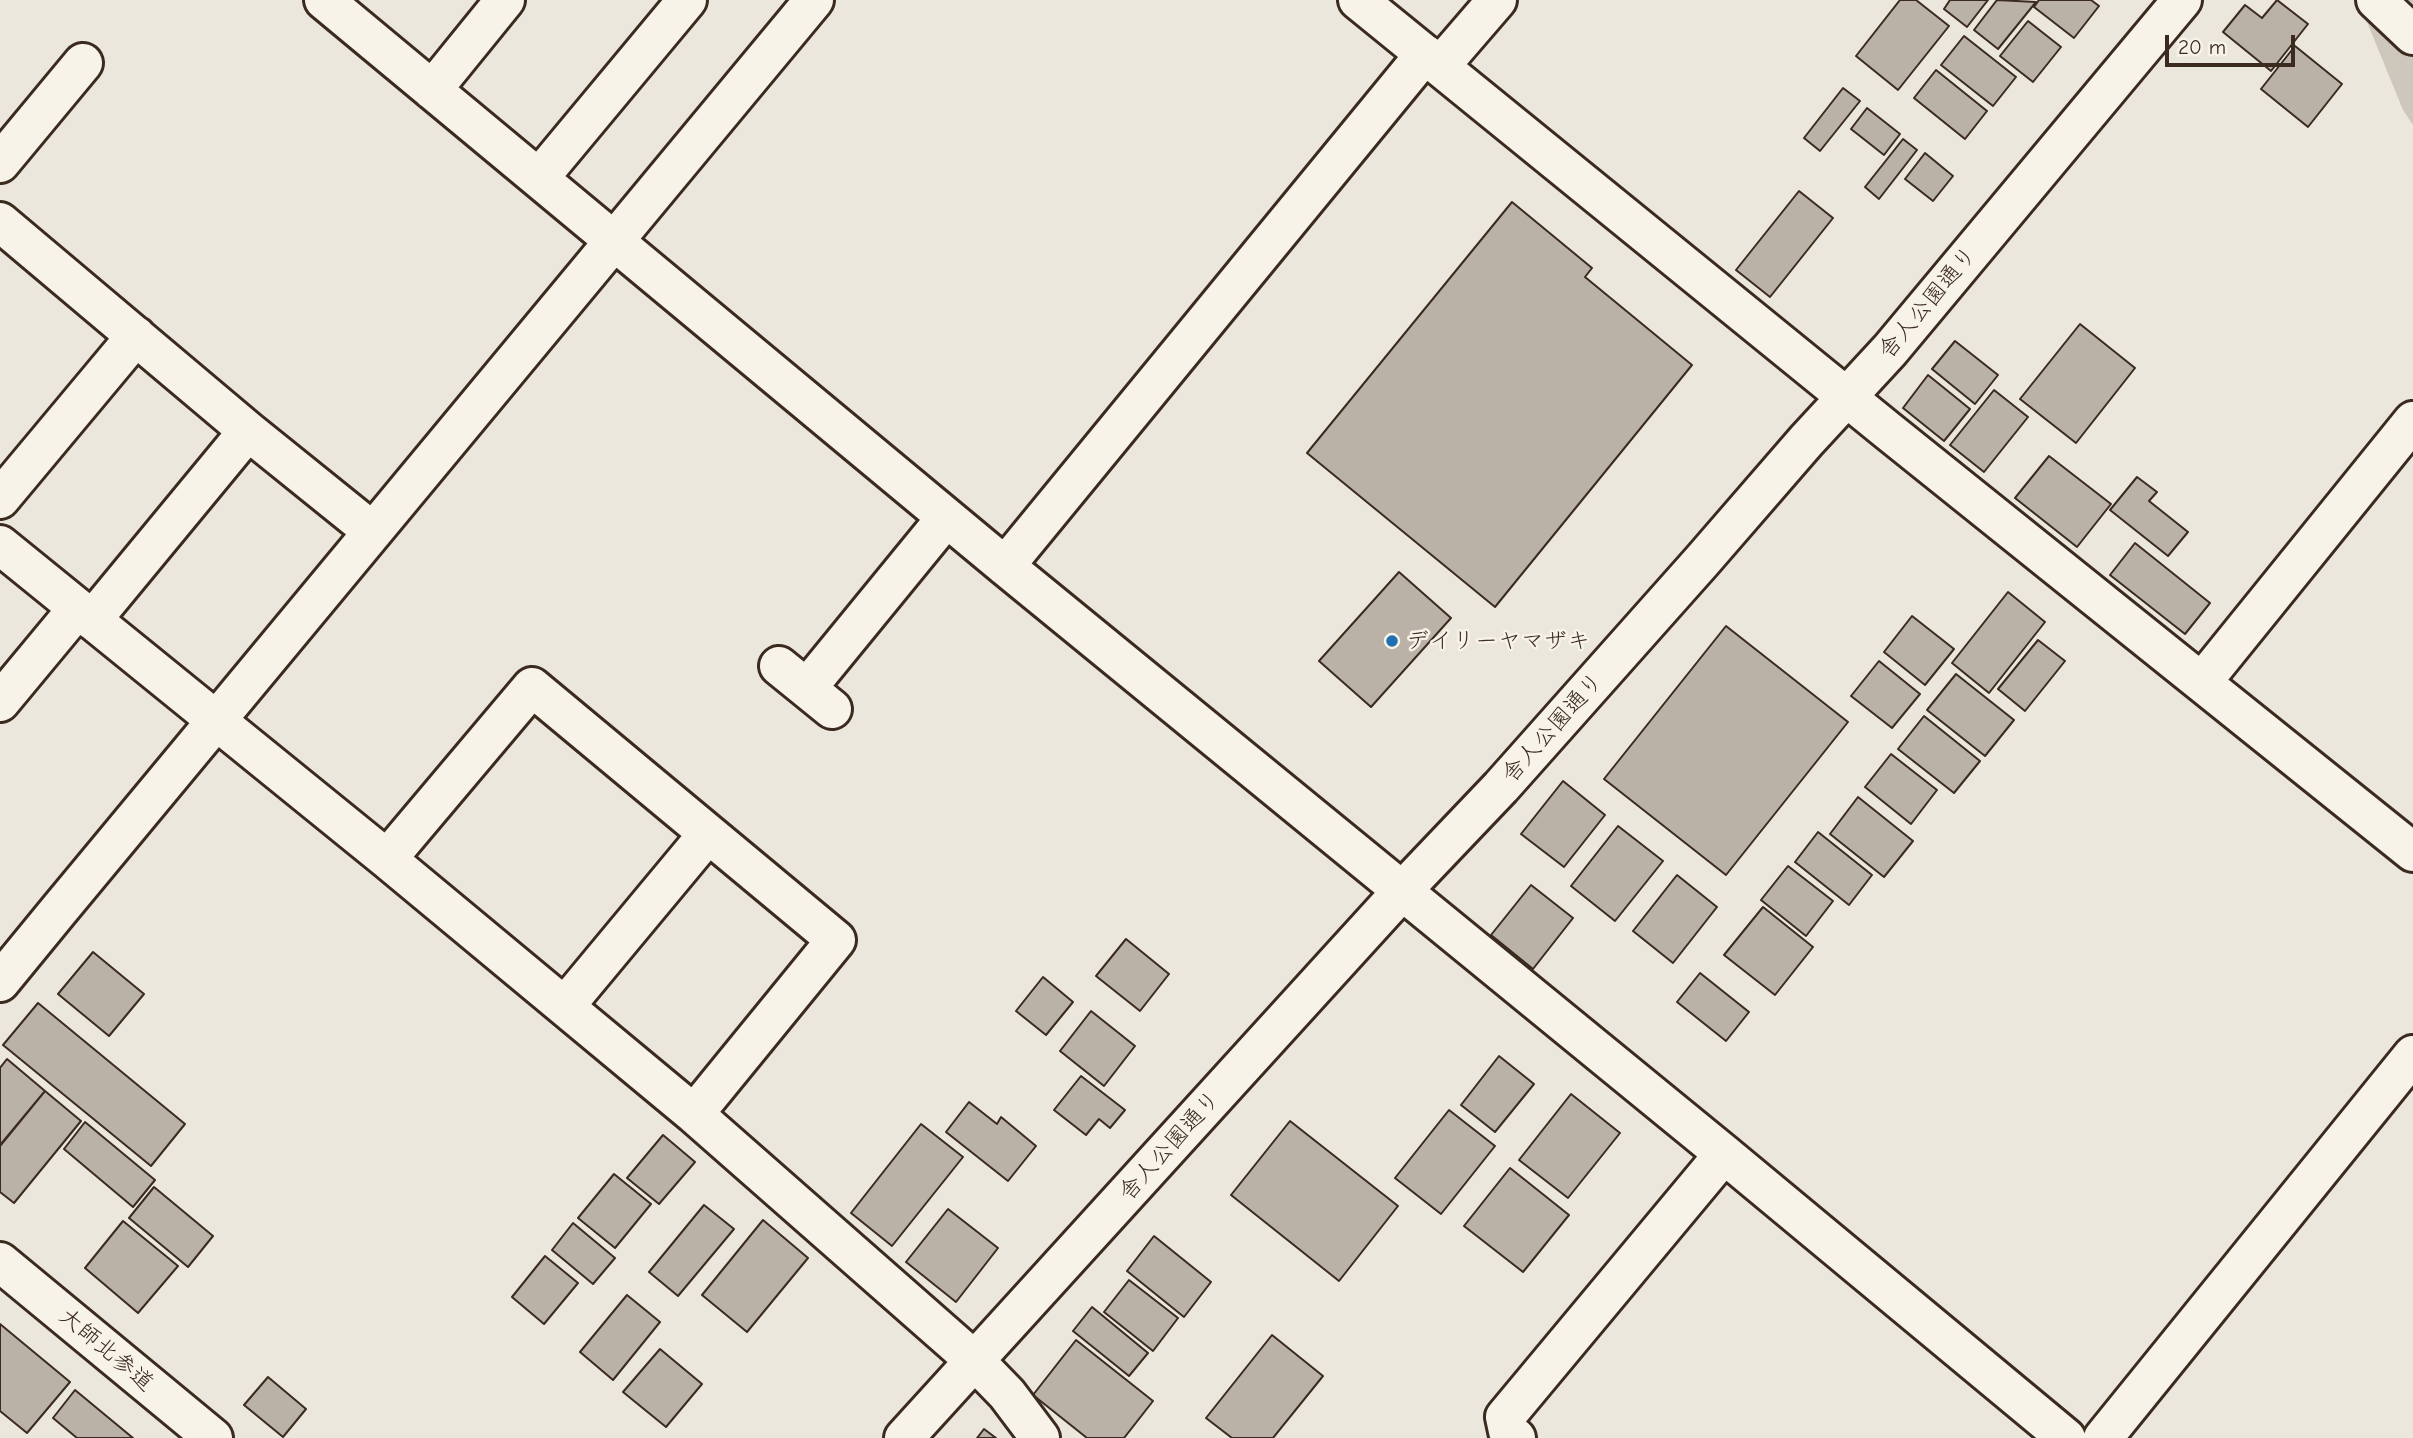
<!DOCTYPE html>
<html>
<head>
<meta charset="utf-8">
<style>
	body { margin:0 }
	#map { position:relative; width:2413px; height:1438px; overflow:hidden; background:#ece7dc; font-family:"Comic Neue",sans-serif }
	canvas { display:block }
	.scale { position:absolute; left:2165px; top:35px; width:130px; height:32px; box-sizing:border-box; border:4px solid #3b2a1e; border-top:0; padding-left:9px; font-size:21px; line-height:24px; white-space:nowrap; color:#3b2a1e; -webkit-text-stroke:5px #f7f3e8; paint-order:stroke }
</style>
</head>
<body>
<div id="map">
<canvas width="2413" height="1438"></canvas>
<div class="scale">20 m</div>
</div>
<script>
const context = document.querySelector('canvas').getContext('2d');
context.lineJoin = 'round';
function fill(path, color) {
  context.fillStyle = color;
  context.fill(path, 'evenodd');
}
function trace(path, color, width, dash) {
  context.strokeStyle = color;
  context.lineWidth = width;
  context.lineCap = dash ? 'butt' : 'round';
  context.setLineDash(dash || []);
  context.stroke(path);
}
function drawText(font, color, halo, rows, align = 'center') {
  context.font = font + ' "Comic Neue","Klee One",sans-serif';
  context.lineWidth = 5;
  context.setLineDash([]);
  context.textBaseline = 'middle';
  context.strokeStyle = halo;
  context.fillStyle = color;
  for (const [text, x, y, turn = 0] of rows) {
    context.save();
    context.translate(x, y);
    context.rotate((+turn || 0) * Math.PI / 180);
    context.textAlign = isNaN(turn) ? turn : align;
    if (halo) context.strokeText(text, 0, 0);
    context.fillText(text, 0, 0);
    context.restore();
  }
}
fill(new Path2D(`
	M 2358,0 L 2413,0 L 2413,125 L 2403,110 Z`), '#cec8bc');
const building = new Path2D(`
	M 1900,0 L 1916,0 L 1949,26 L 1898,90 L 1856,56 Z
	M 1950,0 L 1988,0 L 1967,27 L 1944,9 Z
	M 1997,0 L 2036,2 L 1998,49 L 1974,30 Z
	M 2039,0 L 2091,0 L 2099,6 L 2074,38 L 2034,7 Z
	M 2277,0 L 2308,24 L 2271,71 L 2223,32 L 2245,5 L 2262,18 Z
	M 2028,21 L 2061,47 L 2033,82 L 2000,56 Z
	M 1964,36 L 2016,77 L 1993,106 L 1941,65 Z
	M 2295,46 L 2342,84 L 2308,127 L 2261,89 Z
	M 1936,70 L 1987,111 L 1965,139 L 1914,98 Z
	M 1843,88 L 1860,101 L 1820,151 L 1804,138 Z
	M 1867,108 L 1900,134 L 1884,155 L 1851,129 Z
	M 1903,139 L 1917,150 L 1879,199 L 1865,187 Z
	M 1925,153 L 1953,176 L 1933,201 L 1905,179 Z
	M 1799,191 L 1833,218 L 1770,297 L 1736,270 Z
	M 1512,202 L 1592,268 L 1585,277 L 1692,365 L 1495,607 L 1307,453 Z
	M 2080,324 L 2135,368 L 2076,443 L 2020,399 Z
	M 1955,341 L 1998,375 L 1975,404 L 1932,369 Z
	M 1928,375 L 1970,409 L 1944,441 L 1903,408 Z
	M 1994,390 L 2028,417 L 1984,472 L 1950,445 Z
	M 2049,456 L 2111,504 L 2077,547 L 2015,498 Z
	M 2137,477 L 2157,492 L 2149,501 L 2188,532 L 2168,556 L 2110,510 Z
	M 2135,543 L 2210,603 L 2185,634 L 2110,575 Z
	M 1399,572 L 1451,618 L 1371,707 L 1319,661 Z
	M 2008,592 L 2045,622 L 1989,693 L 1952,663 Z
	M 1912,616 L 1954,649 L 1925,685 L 1884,652 Z
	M 1726,626 L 1848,722 L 1726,875 L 1604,779 Z
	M 2038,640 L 2065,661 L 2025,711 L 1998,689 Z
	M 1879,661 L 1920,694 L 1892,728 L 1851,696 Z
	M 1956,674 L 2014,720 L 1985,756 L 1927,710 Z
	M 1924,716 L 1980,761 L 1954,793 L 1898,749 Z
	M 1891,754 L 1937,790 L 1911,824 L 1865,787 Z
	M 1563,781 L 1605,815 L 1564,867 L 1521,834 Z
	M 1858,797 L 1913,841 L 1884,877 L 1830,834 Z
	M 1618,826 L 1663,861 L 1615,921 L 1571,886 Z
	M 1818,832 L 1872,875 L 1849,905 L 1795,862 Z
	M 1788,866 L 1833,901 L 1806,936 L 1761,900 Z
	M 1677,875 L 1717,907 L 1673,963 L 1633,931 Z
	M 1531,885 L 1573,918 L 1533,969 L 1491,935 Z
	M 1763,907 L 1813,947 L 1775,995 L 1724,955 Z
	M 1126,939 L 1169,974 L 1140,1011 L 1096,976 Z
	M 93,952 L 144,994 L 109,1036 L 58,994 Z
	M 1700,973 L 1749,1012 L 1726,1041 L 1677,1002 Z
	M 1043,977 L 1073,1002 L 1046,1035 L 1016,1011 Z
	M 38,1003 L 185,1124 L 151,1166 L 3,1045 Z
	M 1091,1011 L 1135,1046 L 1104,1086 L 1060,1051 Z
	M 1499,1056 L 1534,1084 L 1495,1132 L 1461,1105 Z
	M 7,1059 L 45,1091 L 0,1145 L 0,1068 Z
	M 1081,1076 L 1125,1110 L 1110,1128 L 1099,1119 L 1086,1135 L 1054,1110 Z
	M 45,1091 L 81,1121 L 14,1203 L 0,1192 L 0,1146 Z
	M 1571,1094 L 1620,1133 L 1568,1198 L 1519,1160 Z
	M 969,1102 L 997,1124 L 1001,1117 L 1036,1146 L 1008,1181 L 946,1132 Z
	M 1449,1110 L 1495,1146 L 1441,1214 L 1395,1178 Z
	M 1290,1121 L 1398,1206 L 1339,1281 L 1231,1195 Z
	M 85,1122 L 155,1180 L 133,1207 L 64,1149 Z
	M 921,1124 L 963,1157 L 892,1246 L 851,1213 Z
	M 663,1135 L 695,1162 L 659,1204 L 627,1178 Z
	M 1510,1168 L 1569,1215 L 1523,1272 L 1464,1226 Z
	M 614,1174 L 651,1204 L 615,1248 L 578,1218 Z
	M 154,1187 L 213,1236 L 188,1267 L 129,1218 Z
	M 704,1205 L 734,1229 L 678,1296 L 649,1272 Z
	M 948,1209 L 998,1248 L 956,1302 L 906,1262 Z
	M 763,1220 L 808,1258 L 747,1332 L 702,1295 Z
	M 123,1221 L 178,1266 L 138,1313 L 85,1268 Z
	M 573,1223 L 615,1258 L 593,1284 L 552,1250 Z
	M 1154,1236 L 1211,1282 L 1184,1317 L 1127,1271 Z
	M 545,1256 L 578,1283 L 544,1324 L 512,1297 Z
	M 1129,1280 L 1178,1318 L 1153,1351 L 1104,1312 Z
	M 627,1295 L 660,1322 L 613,1380 L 580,1352 Z
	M 1092,1307 L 1148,1353 L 1129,1376 L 1073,1331 Z
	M 0,1324 L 70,1382 L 27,1433 L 0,1411 Z
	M 1272,1335 L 1323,1376 L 1273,1438 L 1232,1438 L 1206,1418 Z
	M 1076,1340 L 1153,1401 L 1124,1438 L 1087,1438 L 1033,1395 Z
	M 660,1349 L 702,1384 L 666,1427 L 623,1392 Z
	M 268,1377 L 306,1409 L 283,1437 L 244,1405 Z
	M 75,1390 L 133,1438 L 77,1438 L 53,1418 Z
	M 984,1429 L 996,1438 L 977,1438 Z`);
fill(building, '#bab2a7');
trace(building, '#3b2a1e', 2);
const minor = new Path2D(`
	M 324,0 L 1005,566 L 1724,1154 L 2066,1438
	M 1358,0 L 1887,430 L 2413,852
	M 2376,0 L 2413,35
	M 1441,65 L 1497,0
	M 432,90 L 505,0
	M 0,163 L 83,63
	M 539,178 L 687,0
	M 0,222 L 248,431 L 372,531
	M 0,499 L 136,336
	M 0,545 L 387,859 L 694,1114 L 975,1361 L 1007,1394 L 1040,1438
	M 1005,566 L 1425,54
	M 92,620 L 248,431
	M 779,666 L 832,709
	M 2202,682 L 2413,421
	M 807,688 L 946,518
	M 0,702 L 78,608
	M 387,859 L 532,687 L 836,940 L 694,1114
	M 0,982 C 269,653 544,329 814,0
	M 565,1006 L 708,834
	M 0,1262 L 213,1438
	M 904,1438 L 1402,891 L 1501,787 L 1702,561 L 1806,441 L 1890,350 L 2182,0
	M 1516,1438 L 1508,1431 L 1505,1417 L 1724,1154
	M 2103,1438 L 2413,1055`);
trace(minor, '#3b2a1e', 44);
trace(minor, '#f7f3e8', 38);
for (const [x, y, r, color] of [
	[1392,641,7,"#1f6fb2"]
]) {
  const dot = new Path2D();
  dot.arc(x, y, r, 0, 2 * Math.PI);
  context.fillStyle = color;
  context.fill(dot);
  trace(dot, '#f7f3e8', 2.5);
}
drawText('23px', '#3b2a1e', '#f7f3e8', [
	["舎人公園通り",1928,303,-50],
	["舎人公園通り",1553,728,-48],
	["舎人公園通り",1170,1146,-48],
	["大師北参道",106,1350,40]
]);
drawText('23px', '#3b2a1e', '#f7f3e8', [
	["デイリーヤマザキ",1406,641]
], 'left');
</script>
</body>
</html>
